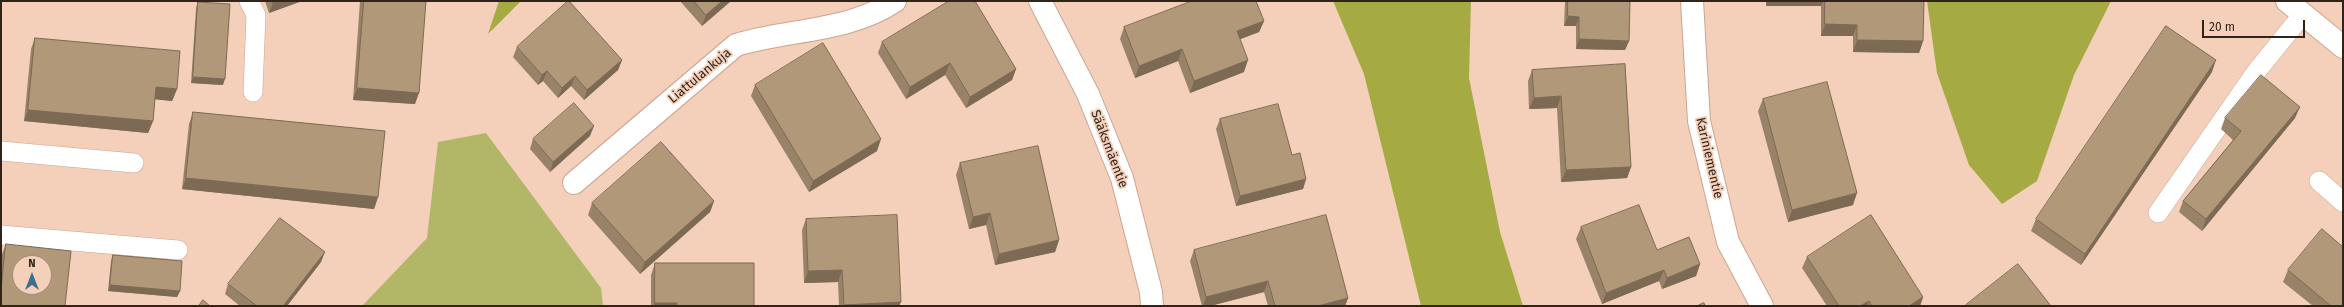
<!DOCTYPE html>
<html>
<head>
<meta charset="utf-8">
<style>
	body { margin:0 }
	#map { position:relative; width:2344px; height:307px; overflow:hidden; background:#f4cfb9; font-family:"Fira Sans",sans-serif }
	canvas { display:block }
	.frame { position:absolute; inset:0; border:2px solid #30231a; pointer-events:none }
	.north { position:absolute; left:12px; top:255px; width:40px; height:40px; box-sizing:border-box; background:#f4cfb9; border:1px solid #a68a79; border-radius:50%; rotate:0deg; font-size:11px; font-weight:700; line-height:16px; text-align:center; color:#30231a }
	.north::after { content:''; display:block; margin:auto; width:14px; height:18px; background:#39708b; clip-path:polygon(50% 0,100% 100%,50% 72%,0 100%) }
	.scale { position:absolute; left:2202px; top:20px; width:103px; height:18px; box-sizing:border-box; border:2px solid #30231a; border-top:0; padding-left:5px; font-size:12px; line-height:14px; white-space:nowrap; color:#30231a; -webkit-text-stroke:3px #f4cfb9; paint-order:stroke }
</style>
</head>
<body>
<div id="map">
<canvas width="2344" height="307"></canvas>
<div class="frame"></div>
<div class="north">N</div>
<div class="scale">20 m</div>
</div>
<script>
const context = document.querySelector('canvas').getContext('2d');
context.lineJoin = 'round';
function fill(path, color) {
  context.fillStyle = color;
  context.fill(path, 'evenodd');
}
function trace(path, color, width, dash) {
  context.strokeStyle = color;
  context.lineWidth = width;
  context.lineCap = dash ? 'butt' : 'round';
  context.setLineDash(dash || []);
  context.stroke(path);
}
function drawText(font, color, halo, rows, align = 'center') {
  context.font = font + ' "Fira Sans",sans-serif';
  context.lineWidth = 3.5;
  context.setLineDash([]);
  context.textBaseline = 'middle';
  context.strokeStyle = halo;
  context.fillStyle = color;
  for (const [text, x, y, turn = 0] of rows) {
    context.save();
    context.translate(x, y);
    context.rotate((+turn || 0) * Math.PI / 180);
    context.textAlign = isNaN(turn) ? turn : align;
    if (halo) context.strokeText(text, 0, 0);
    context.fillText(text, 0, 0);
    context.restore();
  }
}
fill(new Path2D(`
	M 486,133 L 601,288 L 603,306 L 362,306 L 427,238 L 438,142 Z`), '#b2b767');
fill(new Path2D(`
	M 499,1 L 521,1 L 488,34 Z
	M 1333,1 L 1471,1 L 1469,78 L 1500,232 L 1523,306 L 1421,306 L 1364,74 Z
	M 1927,1 L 2111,1 L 2074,75 L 2037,181 L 2002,204 L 1969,165 L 1937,73 Z`), '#a5ab42');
const service = new Path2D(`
	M 249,1 L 256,15 L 253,92
	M 1,151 L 134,163
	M 2319,181 L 2343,202
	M 2158,213 L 2256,72 L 2303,14
	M 1,235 L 178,250`);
const minor = new Path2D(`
	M 1040,1 L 1088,94 L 1122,178 L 1151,292 L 1152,306
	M 1692,1 L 1699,121 L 1728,242 L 1762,306
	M 574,183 L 736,45 C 788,29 849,32 895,1`);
const tertiary = new Path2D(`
	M 2287,1 L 2343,47`);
trace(service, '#caa691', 20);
trace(minor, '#caa691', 24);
trace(tertiary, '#caa691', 24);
trace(service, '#fff', 19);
trace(minor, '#fff', 22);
trace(tertiary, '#fff', 22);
fill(new Path2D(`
	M 265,1 L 302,1 L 269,13 Z
	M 360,1 L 426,1 L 415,104 L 353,100 Z
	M 680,1 L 731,1 L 702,26 Z
	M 1565,1 L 1630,1 L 1629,41 L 1625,50 L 1576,49 L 1576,26 L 1564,26 Z
	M 1766,1 L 1924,1 L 1923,41 L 1919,53 L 1853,52 L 1853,36 L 1821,36 L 1821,6 L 1766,6 Z
	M 198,2 L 223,85 L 191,83 L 196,8 Z
	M 1264,21 L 1259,32 L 1240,39 L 1244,72 L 1190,93 L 1178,61 L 1135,78 L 1120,39 L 1124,27 Z
	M 35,38 L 177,89 L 172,101 L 155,99 L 153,121 L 148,133 L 24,121 L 31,49 Z
	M 882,42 L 1016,69 L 1012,80 L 966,108 L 945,75 L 906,99 L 878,53 Z
	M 517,47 L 622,60 L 618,70 L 584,100 L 571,86 L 558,98 L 543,81 L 538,85 L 513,57 Z
	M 1625,64 L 1631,167 L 1627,178 L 1561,182 L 1557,108 L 1529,109 L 1528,81 L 1532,70 Z
	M 2212,72 L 2081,265 L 2031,231 L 2036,219 Z
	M 755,85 L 877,151 L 809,192 L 751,96 Z
	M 1763,99 L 1853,205 L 1788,222 L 1758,111 Z
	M 193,112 L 378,197 L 374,209 L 182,189 L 189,124 Z
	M 2225,118 L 2295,118 L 2202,231 L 2179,212 L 2183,201 L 2233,140 L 2221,129 Z
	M 1220,119 L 1292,155 L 1306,179 L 1303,189 L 1236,206 L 1216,129 Z
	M 590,136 L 550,172 L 530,149 L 533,139 Z
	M 960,163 L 1059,240 L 1055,252 L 995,265 L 986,225 L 969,229 L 956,175 Z
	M 714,201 L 710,212 L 640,274 L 588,215 L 592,203 Z
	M 806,219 L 901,302 L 899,306 L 839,306 L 838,282 L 804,283 L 802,230 Z
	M 1581,227 L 1657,250 L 1700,264 L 1696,276 L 1662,289 L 1659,281 L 1602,304 L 1576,239 Z
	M 6,244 L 1,306 L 1,266 L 2,254 Z
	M 1194,250 L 1348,298 L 1345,306 L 1268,306 L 1264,292 L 1210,306 L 1202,306 L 1190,261 Z
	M 113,255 L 180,291 L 177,297 L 108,291 L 111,261 Z
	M 1807,257 L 1923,297 L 1920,306 L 1827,306 L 1802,268 Z
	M 321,262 L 287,306 L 240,306 L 225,294 L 228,284 Z
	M 655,263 L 754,306 L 651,306 L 651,275 Z
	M 2288,270 L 2343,306 L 2313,306 L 2283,282 Z`), '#988368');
fill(new Path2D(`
	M 278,1 L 302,1 L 269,13 L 273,3 Z
	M 722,1 L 731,1 L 702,26 L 706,15 Z
	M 1767,1 L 1823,1 L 1821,6 L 1766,6 Z
	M 1568,16 L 1579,17 L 1576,26 L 1564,26 Z
	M 1264,21 L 1259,32 L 1233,42 L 1237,31 Z
	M 1825,24 L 1857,25 L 1853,36 L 1821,36 Z
	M 1579,39 L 1629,41 L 1625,50 L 1576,49 Z
	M 1857,40 L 1923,41 L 1919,53 L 1853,52 Z
	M 1182,49 L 1178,61 L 1135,78 L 1139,66 Z
	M 622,60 L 618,70 L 584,100 L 587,90 Z
	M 1248,60 L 1244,72 L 1190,93 L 1194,81 Z
	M 2216,60 L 2212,72 L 2081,265 L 2085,254 Z
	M 950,63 L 945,75 L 906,99 L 910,87 Z
	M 1016,69 L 1012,80 L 966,108 L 970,97 Z
	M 547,71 L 543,81 L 538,85 L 542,75 Z
	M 575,76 L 571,86 L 558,98 L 562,88 Z
	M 193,77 L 225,79 L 223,85 L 191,83 Z
	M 156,87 L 177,89 L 172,101 L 152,99 Z
	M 357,88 L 419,93 L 415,104 L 353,100 Z
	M 1561,96 L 1557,108 L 1529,109 L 1534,98 Z
	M 2300,107 L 2295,118 L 2202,231 L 2206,219 Z
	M 28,110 L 153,121 L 148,133 L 24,121 Z
	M 594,126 L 590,136 L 550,172 L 553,162 Z
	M 881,139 L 877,151 L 809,192 L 813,181 Z
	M 1631,167 L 1627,178 L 1561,182 L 1566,170 Z
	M 186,178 L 378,197 L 374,209 L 182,189 Z
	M 1306,179 L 1303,189 L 1236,206 L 1240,196 Z
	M 1857,193 L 1853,205 L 1788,222 L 1792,210 Z
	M 714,201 L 710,212 L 640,274 L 645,262 Z
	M 990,213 L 986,225 L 969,229 L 973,217 Z
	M 1059,240 L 1055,252 L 995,265 L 999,254 Z
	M 325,252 L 321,262 L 287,306 L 283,306 Z
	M 1700,264 L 1696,276 L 1662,289 L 1667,278 Z
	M 842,270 L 838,282 L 804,283 L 808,271 Z
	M 1664,270 L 1659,281 L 1602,304 L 1606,293 Z
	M 1268,281 L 1264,292 L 1210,306 L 1203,306 L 1206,297 Z
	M 110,285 L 180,291 L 177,297 L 108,291 Z
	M 1923,297 L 1920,306 L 1909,306 Z
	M 1348,298 L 1345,306 L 1318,306 Z
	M 1869,301 L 1867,306 L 1860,306 Z
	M 901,302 L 899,306 L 843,306 L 844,305 Z
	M 655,303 L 677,303 L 676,306 L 654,306 Z`), '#7c6a55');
const building = new Path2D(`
	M 272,1 L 278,1 L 273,3 Z
	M 364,1 L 426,1 L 419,93 L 357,88 Z
	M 568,1 L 569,1 L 622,60 L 587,90 L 575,76 L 562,88 L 547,71 L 542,75 L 517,47 Z
	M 694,1 L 722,1 L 706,15 Z
	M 949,1 L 975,1 L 1016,69 L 970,97 L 950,63 L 910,87 L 882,42 Z
	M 1192,1 L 1256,1 L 1264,21 L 1237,31 L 1248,60 L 1194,81 L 1182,49 L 1139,66 L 1124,27 Z
	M 1568,1 L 1630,1 L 1629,41 L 1579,39 L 1579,17 L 1568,16 Z
	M 1825,1 L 1924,1 L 1923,41 L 1857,40 L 1857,25 L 1825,24 Z
	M 198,2 L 230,4 L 225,79 L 193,77 Z
	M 2166,26 L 2216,60 L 2085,254 L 2036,219 Z
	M 35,38 L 180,51 L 177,89 L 156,87 L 153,121 L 28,110 Z
	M 823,43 L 881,139 L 813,181 L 755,85 Z
	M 1625,64 L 1631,167 L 1566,170 L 1561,96 L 1534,98 L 1532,70 Z
	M 2261,75 L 2300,107 L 2206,219 L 2183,201 L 2241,131 L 2225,118 Z
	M 1827,82 L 1857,193 L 1792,210 L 1763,99 Z
	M 574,103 L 594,126 L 553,162 L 533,139 Z
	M 1278,104 L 1292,155 L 1300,153 L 1306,179 L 1240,196 L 1220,119 Z
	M 193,112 L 385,131 L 378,197 L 186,178 Z
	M 661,142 L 714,201 L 645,262 L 592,203 Z
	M 1038,146 L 1059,240 L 999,254 L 990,213 L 973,217 L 960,163 Z
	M 1639,205 L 1657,250 L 1689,237 L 1700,264 L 1667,278 L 1664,270 L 1606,293 L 1581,227 Z
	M 897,215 L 901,302 L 844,305 L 842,270 L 808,271 L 806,219 Z
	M 1326,215 L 1348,298 L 1318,306 L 1275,306 L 1268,281 L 1206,297 L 1194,250 Z
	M 1871,215 L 1923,297 L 1909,306 L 1872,306 L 1869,301 L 1860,306 L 1839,306 L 1807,257 Z
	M 280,218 L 325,252 L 283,306 L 257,306 L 228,284 Z
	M 2322,229 L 2343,247 L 2343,306 L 2331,306 L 2288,270 Z
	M 6,244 L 71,251 L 65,306 L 1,306 L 1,289 ZM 20,263 L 44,263 L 44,287 L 20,287 Z
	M 113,255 L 182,261 L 180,291 L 110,285 Z
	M 655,263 L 754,263 L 754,306 L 677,306 L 677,303 L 655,303 Z
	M 2018,264 L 2051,306 L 1967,306 L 1966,305 Z
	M 203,300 L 210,306 L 199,306 Z
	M 1704,303 L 1705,306 L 1697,306 Z`);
fill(building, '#b19879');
trace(building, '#7c6a55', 1);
drawText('13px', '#30231a', '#f4cfb9', [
	["Liattulankuja",700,76,-40],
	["Sääksmäentie",1109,149,69],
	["Kariniementie",1709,158,77]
]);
</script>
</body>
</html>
